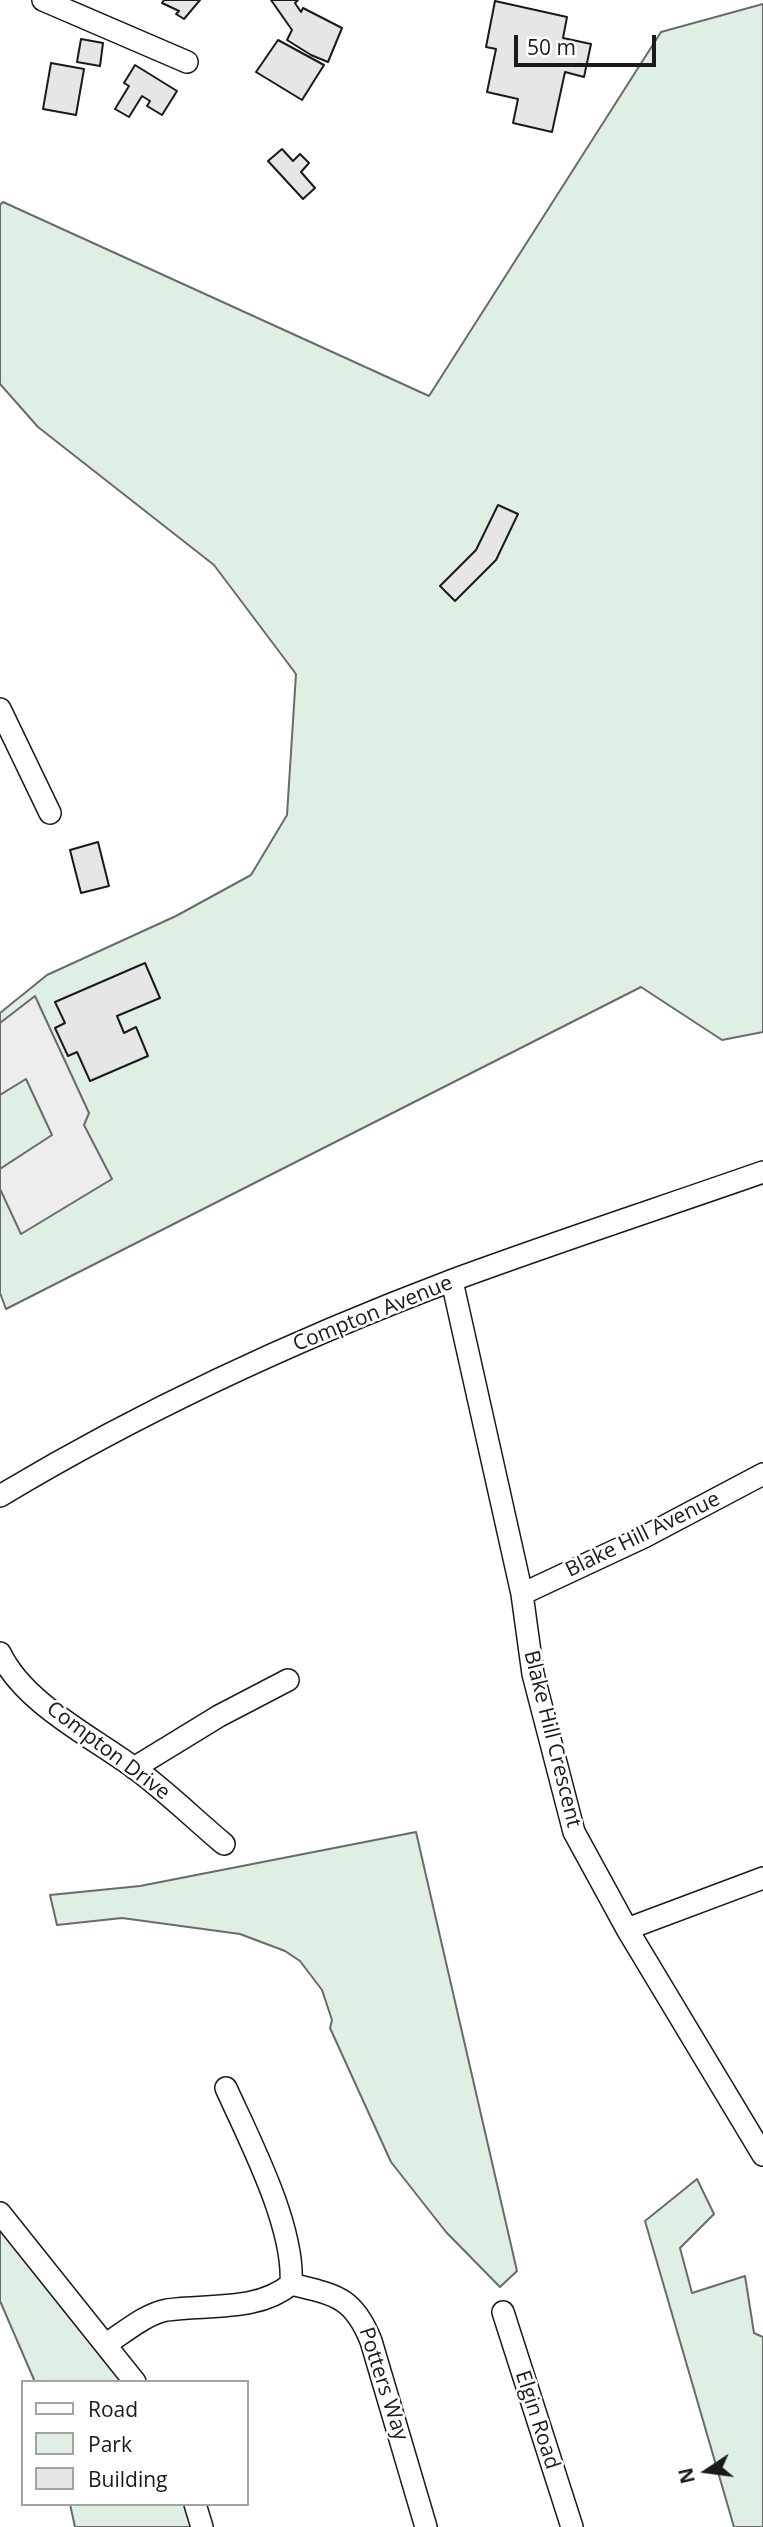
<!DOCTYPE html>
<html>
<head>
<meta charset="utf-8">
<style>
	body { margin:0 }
	#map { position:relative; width:763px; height:2527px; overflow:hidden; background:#fff; font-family:"Open Sans",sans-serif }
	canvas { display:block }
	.legend { position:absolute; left:21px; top:2380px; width:228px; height:126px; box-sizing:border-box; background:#fff; border:2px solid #a3a3a3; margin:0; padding:9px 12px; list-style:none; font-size:21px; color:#1a1a1a }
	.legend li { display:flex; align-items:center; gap:14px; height:35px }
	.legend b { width:35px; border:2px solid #a3a3a3 }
	.north { position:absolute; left:672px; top:2436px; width:70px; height:70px; -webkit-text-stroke:5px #fff; paint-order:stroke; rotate:257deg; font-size:19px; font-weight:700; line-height:28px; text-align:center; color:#1a1a1a }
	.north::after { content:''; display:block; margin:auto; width:24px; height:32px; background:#1a1a1a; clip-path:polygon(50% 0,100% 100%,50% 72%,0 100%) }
	.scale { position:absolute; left:514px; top:35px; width:142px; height:32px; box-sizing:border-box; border:4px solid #1a1a1a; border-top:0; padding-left:9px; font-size:21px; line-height:24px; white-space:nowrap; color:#1a1a1a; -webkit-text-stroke:5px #fff; paint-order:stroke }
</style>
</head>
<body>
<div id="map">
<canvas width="763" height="2527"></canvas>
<ul class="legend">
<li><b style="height:9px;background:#fff"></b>Road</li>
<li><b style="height:19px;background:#e0efe3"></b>Park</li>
<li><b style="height:19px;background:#e6e6e6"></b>Building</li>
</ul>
<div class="north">N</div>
<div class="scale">50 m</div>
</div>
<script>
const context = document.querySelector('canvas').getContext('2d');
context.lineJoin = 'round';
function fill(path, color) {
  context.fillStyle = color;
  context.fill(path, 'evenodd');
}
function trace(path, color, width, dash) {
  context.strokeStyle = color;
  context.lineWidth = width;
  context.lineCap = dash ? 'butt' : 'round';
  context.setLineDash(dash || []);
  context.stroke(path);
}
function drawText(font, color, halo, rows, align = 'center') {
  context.font = font + ' "Open Sans",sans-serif';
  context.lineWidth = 5;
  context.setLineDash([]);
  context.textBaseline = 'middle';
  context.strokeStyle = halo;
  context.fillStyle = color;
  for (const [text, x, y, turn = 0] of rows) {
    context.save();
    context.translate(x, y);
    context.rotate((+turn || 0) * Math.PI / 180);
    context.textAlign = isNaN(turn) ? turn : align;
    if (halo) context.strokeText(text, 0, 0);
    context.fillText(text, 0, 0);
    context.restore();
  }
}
const green = new Path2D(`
	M 763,4 L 763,1032 L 722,1040 L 641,987 L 6,1309 L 0,1293 L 0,1013 L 47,975 L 176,916 L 251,875 L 287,815 L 296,674 L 214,565 L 38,427 L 0,384 L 0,205 L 3,202 L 429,396 L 661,32 Z
	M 416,1832 L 517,2271 L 500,2287 L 446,2232 L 391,2162 L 330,2028 L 332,2020 L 322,1990 L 300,1961 L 285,1951 L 240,1934 L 122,1918 L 57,1925 L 50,1895 L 140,1886 Z
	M 697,2179 L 714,2214 L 680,2248 L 692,2293 L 745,2276 L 754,2333 L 763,2337 L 763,2527 L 734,2527 L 645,2221 Z
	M 0,2213 L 135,2382 L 35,2382 L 0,2301 Z
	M 70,2504 L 195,2504 L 202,2527 L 75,2527 Z`);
fill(green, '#e0efe3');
trace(green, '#6a6a6a', 2);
const parking = new Path2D(`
	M 35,996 L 89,1113 L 84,1125 L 112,1179 L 21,1234 L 0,1189 L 0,1169 L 52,1135 L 26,1079 L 0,1095 L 0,1023 Z`);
fill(parking, '#ededed');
trace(parking, '#6a6a6a', 2);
const building = new Path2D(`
	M 164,0 L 200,0 L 184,19 L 176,14 L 179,11 L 162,3 Z
	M 271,0 L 298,0 L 295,3 L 301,12 L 303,8 L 342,28 L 328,62 L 311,55 L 287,40 L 292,30 Z
	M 495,1 L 567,17 L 563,38 L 591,44 L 584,77 L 565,72 L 552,132 L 513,123 L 518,99 L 487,92 L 496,49 L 486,47 Z
	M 81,39 L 103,43 L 100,66 L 77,62 Z
	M 278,40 L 324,65 L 302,100 L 256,72 Z
	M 51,63 L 84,69 L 76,115 L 43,109 Z
	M 135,65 L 177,91 L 162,115 L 147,106 L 150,101 L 142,96 L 129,117 L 115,109 L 129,86 L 124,83 Z
	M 282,149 L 293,161 L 300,154 L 309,163 L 301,172 L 315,188 L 303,199 L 268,161 Z
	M 498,505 L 518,514 L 496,560 L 455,601 L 440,586 L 476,550 Z
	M 98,842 L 109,886 L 81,893 L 70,850 Z
	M 145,963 L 160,998 L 117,1016 L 124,1033 L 136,1027 L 148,1056 L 90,1081 L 77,1052 L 68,1056 L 55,1028 L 65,1023 L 55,1002 Z`);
fill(building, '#e6e6e6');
trace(building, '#1a1a1a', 2);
const minor = new Path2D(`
	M 43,0 L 187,62
	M 0,709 L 50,813
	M 452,1281 L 522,1594 L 533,1674 L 574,1832 L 627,1929 L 763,2155
	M 0,1496 C 143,1410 297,1339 453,1280 C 556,1242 660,1208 763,1172
	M 522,1594 L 644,1537 L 763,1474
	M 0,1653 C 24,1703 89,1735 133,1767 C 165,1790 194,1819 224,1844
	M 134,1768 L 219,1716 L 288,1680
	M 627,1929 L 763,1878
	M 226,2088 C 250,2141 295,2227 291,2284
	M 0,2213 L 135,2382
	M 503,2312 L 572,2527
	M 106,2344 C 124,2333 145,2314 167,2310 C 207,2304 258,2312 291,2284 C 335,2295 353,2296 371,2341 L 426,2527
	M 195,2504 L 202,2527`);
trace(minor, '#1a1a1a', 24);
trace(minor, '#fff', 21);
drawText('21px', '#1a1a1a', '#fff', [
	["Compton Avenue",373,1314,-22],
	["Blake Hill Avenue",643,1535,-26],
	["Blake Hill Crescent",552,1739,76],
	["Compton Drive",108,1751,37],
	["Potters Way",383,2384,72],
	["Elgin Road",537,2420,72]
]);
</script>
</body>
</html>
